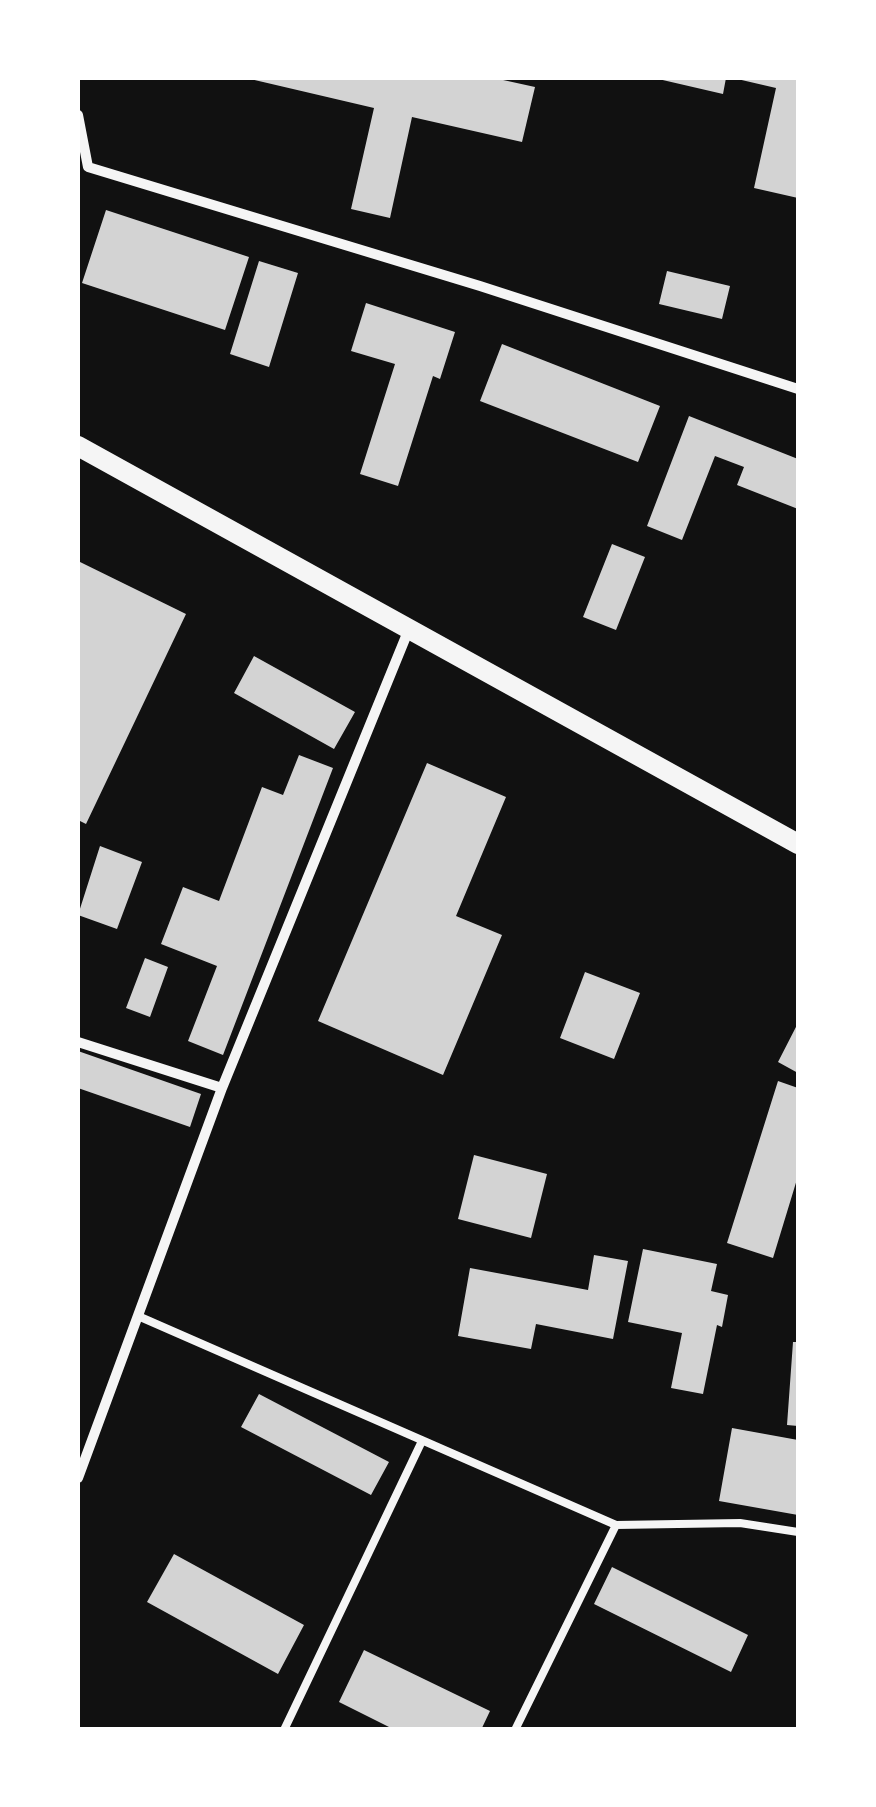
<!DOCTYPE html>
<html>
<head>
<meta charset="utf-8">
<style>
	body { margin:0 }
	#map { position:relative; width:876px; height:1807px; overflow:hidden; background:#111; font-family:"Sofia Sans Condensed",sans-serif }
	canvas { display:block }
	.frame { position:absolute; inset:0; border:80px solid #fff; pointer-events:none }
</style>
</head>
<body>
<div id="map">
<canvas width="876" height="1807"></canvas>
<div class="frame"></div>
</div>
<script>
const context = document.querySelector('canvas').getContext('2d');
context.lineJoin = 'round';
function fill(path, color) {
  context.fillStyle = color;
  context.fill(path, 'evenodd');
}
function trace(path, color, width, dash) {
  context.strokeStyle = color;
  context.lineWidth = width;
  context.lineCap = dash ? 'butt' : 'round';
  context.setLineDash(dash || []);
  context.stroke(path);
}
fill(new Path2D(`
	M 246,78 L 494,78 L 535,87 L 522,142 L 412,117 L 390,218 L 351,209 L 374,108 Z
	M 654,78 L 726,78 L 723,94 Z
	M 733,78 L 798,78 L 798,198 L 754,188 L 776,88 Z
	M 106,210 L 249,257 L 225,330 L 82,283 Z
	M 259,261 L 298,273 L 269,367 L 230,354 Z
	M 667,271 L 730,286 L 722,319 L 659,304 Z
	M 366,303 L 455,332 L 440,379 L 433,376 L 398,486 L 360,474 L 395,364 L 351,351 Z
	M 502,344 L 660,406 L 638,462 L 480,401 Z
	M 689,416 L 798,459 L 798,509 L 737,485 L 744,467 L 715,456 L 682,540 L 647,526 Z
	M 612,544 L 645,557 L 616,630 L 583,617 Z
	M 78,561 L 186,614 L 86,824 L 78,820 Z
	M 254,656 L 355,712 L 334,749 L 234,693 Z
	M 299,755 L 333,768 L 223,1055 L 188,1041 L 217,966 L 161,944 L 183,887 L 219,901 L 262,787 L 283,795 Z
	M 427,763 L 506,797 L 456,916 L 502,935 L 443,1075 L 318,1021 Z
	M 100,846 L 142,862 L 117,929 L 78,915 Z
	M 145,958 L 168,967 L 150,1017 L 126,1008 Z
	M 585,972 L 640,993 L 614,1059 L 560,1038 Z
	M 798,1023 L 798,1073 L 778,1062 Z
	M 78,1051 L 201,1094 L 190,1127 L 78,1088 Z
	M 778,1081 L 798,1088 L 798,1176 L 773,1258 L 727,1243 Z
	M 474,1155 L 547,1174 L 531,1238 L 458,1219 Z
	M 643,1249 L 717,1264 L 711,1291 L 728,1295 L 722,1327 L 717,1325 L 703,1394 L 671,1388 L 682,1333 L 628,1322 Z
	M 594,1255 L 628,1261 L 613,1339 L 536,1324 L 531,1349 L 458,1336 L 470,1268 L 588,1290 Z
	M 793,1342 L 798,1342 L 798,1426 L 787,1425 Z
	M 259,1394 L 389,1462 L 371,1495 L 241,1427 Z
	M 732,1428 L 798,1440 L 798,1515 L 719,1501 Z
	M 174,1554 L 304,1625 L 278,1674 L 147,1602 Z
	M 612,1567 L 748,1635 L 731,1672 L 594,1604 Z
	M 364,1650 L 490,1711 L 481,1730 L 395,1730 L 339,1702 Z`), '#d3d3d3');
trace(new Path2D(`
	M 138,1316 L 616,1525 L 515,1730
	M 616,1525 L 740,1523 L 798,1532
	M 284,1730 L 422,1441`), '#f5f5f5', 8);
trace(new Path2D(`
	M 78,115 L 88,167 L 480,286 L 798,389
	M 78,1042 L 222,1088 L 409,629
	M 78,1478 L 222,1088`), '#f5f5f5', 10);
trace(new Path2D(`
	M 78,446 L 798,844`), '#f5f5f5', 20);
</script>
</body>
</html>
